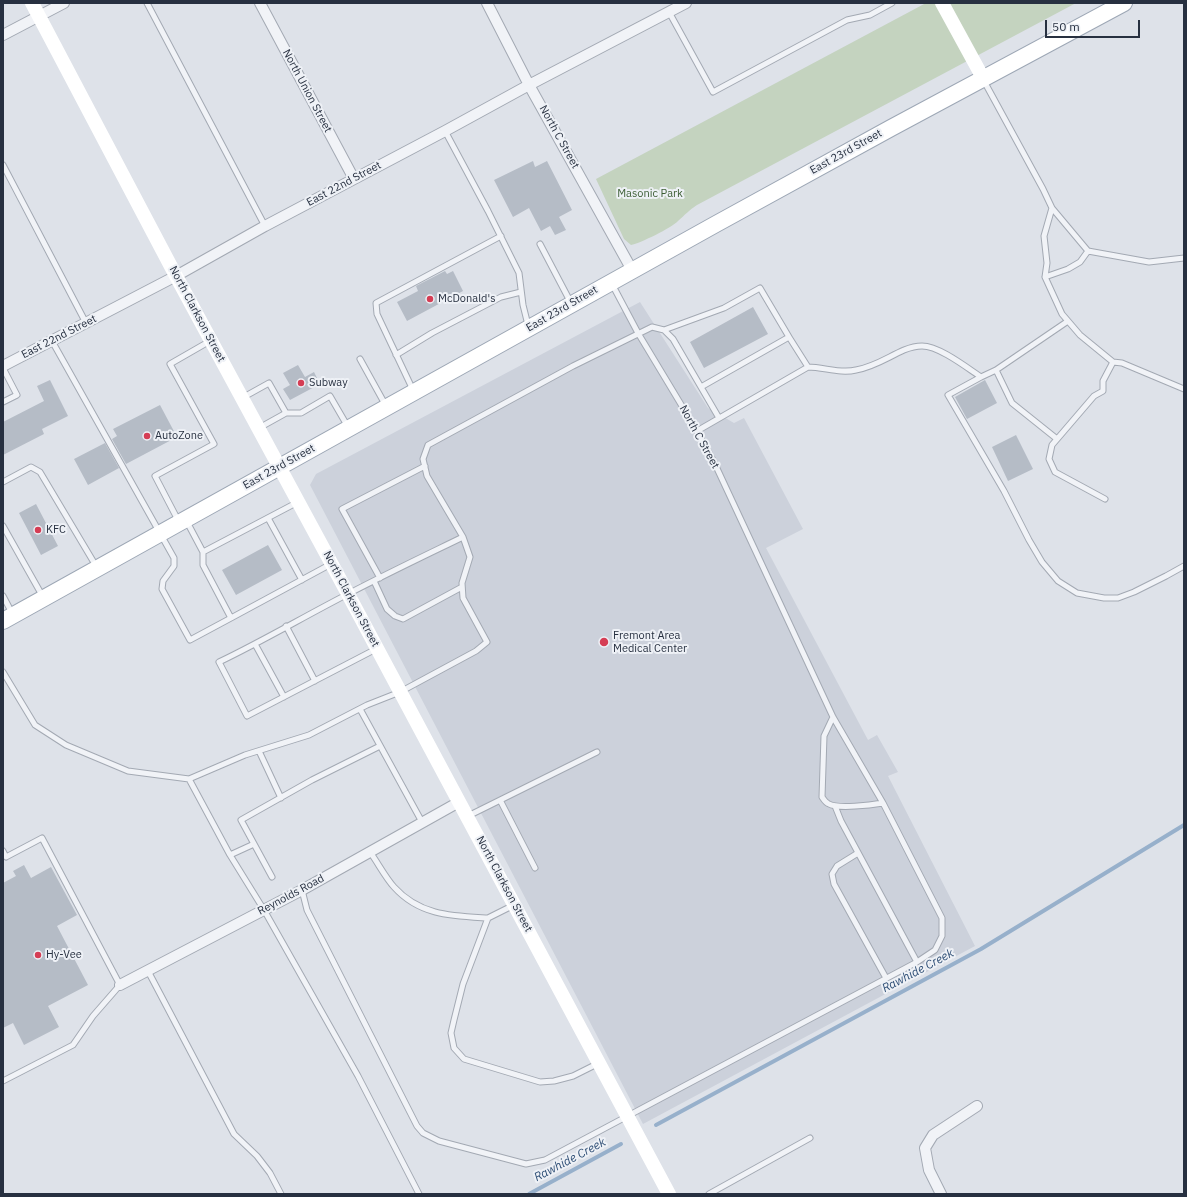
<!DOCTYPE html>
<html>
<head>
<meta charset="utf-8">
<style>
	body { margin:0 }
	#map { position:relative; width:1187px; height:1197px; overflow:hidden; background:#dee2e9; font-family:"IBM Plex Sans",sans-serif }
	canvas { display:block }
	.frame { position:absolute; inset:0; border:4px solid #273040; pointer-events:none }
	.scale { position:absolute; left:1045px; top:20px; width:95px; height:18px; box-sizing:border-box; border:2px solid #273040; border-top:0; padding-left:5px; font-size:12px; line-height:14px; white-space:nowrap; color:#273040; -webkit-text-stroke:3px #eef1f6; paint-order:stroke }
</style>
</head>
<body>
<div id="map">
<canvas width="1187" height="1197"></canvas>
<div class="frame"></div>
<div class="scale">50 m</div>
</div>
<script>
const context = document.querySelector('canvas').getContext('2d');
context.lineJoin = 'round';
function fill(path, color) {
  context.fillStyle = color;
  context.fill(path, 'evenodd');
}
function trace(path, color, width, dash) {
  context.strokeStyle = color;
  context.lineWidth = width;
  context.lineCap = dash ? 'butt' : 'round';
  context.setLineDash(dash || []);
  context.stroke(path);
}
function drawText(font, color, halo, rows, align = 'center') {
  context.font = font + ' "IBM Plex Sans",sans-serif';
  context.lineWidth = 4;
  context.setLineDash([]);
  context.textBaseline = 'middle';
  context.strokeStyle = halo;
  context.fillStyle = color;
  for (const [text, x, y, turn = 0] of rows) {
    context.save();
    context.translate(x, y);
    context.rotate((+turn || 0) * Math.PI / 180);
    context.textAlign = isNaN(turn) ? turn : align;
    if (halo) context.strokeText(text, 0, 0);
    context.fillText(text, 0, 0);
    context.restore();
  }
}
fill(new Path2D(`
	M 640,302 L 708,408 L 734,423 L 744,418 L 803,529 L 766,548 L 868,740 L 877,735 L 898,772 L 888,776 L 975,946 L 643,1124 L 310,485 L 316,474 Z`), '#ccd1db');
fill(new Path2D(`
	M 926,3 L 1076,3 L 697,205 C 689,210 685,215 678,221 C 671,228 641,243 631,245 L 624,239 L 596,179 Z`), '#c4d3bf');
trace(new Path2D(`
	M 656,1125 L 981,949 L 1184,825
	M 529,1194 L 621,1144`), '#97b0cb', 4);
fill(new Path2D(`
	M 533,161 L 535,167 L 547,161 L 572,210 L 559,217 L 566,230 L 555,235 L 550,226 L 541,231 L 529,208 L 513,217 L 494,180 Z
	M 445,271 L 447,274 L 453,271 L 463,291 L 407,321 L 397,302 L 418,291 L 416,286 Z
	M 753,307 L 768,334 L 704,368 L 690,342 Z
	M 298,365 L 305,377 L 314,372 L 320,384 L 290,400 L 283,389 L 290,385 L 283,373 Z
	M 50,380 L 68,416 L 42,429 L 44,434 L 3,455 L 3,422 L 44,401 L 37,386 Z
	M 985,380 L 997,403 L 967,419 L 955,397 Z
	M 160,405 L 177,437 L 126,464 L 112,439 L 117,436 L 113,429 Z
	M 1016,435 L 1033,469 L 1008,481 L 992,447 Z
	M 105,443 L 119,468 L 88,485 L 74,459 Z
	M 36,504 L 58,546 L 41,555 L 19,513 Z
	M 268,545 L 282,570 L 236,595 L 222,570 Z
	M 24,865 L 31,878 L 51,867 L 77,915 L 57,926 L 88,985 L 48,1006 L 59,1027 L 24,1045 L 13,1023 L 3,1028 L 3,883 L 16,876 L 13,871 Z`), '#b5bcc6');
const lane = new Path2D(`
	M 147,3 L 265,226
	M 669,12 L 713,92 L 847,20 L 870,15 L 892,3
	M 984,81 L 1043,189 L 1052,208 L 1044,236 L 1047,263 L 1045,277 L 1062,314 L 1080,335 L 1113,362 L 1122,363 L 1184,389
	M 445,131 L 488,211 L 519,273 L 523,305 L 528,325
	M 3,165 L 86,323
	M 1052,208 L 1088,251 L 1149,262 L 1184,258
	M 540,244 L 571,303
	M 1045,277 L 1068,269 L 1080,262 L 1088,251
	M 664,330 L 724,308 L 760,288 L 789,337
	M 52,341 L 174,558 L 174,566 L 163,581 L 162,589 L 190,640 L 231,618
	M 396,355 L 432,333 L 501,297 L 521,292
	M 360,359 L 386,406
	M 3,368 L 17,395 L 3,402
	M 981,377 L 996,370
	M 701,387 L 789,337 L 808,367
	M 413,390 L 377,314 L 376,303 L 501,236
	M 242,398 L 269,383 L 286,413
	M 259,428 L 286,413 L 301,413 L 330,396 L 348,427
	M 697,431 L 808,367 C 824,367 840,374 856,370 C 874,367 888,357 904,350 C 909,348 915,346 922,346 C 939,346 966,367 981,377 L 948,395 L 1004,491 L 1029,540 L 1042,562 L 1058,581 L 1077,593 L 1104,598 L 1118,598 L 1134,592 L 1166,576 L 1184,566
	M 1057,439 L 1012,403 L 996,370 L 1068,321
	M 3,482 L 31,467 L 40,472 L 96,566
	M 1105,499 L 1055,472 L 1049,459 L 1052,445 L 1094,396 L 1103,391 L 1103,381 L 1113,362
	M 268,518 L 302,580
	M 186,520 L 203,552 L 203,565 L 231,618 L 331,564
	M 179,522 L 155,476 L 214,444 L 170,364 L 210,341
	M 3,526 L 43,597
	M 203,552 L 298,502
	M 380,578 L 342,509 L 425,466
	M 374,581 L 387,609 L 395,616 L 403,619 L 462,587
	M 3,596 L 12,613
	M 286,626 L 315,681
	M 255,644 L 284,697
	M 376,649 L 247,716 L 219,662 C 263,641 305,616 348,594 C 386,574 424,556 463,537
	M 3,672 L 35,725 L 66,745 L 128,771 L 189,779
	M 360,709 L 422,822
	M 833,717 L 824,736 L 822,797 C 824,800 826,803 829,804 C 838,809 871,805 883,803
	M 259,751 L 281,798
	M 500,800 L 535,868
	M 835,806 L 841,821 L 917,962
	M 468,816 L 597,752
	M 3,851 L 6,857 L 42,838 L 120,985 L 93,1016 L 73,1045 L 3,1081
	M 370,852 C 378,863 385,877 394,887 C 420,916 453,916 488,918
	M 858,853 L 837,866 L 832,874 L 834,884 L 886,978
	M 230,855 L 254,844
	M 272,877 L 241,820 L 312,780 L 380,746
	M 302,890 L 307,910 L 417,1126 L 423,1133 L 439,1141 L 526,1164 L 545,1160 L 917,962 L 935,950 L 942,936 L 942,918 L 883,803 L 833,717 L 714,462 L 697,431 L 638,333 L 612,284
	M 514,905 L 488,918 L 463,984 L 454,1020 L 451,1033 L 454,1048 L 464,1059 L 540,1082 L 554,1081 L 573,1076 L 597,1064
	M 148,971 L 234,1134 L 257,1156 L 270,1173 L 281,1194
	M 419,1194 L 358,1076 L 264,910 L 230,855 L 189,779 L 245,755 L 309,735 L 367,705 L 400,692 L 476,651 L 487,642 L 463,598 L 462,583 L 470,557 L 463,537 L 427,476 L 423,459 L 428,445 L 573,366 L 652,327 L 664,330 L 673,339 L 719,418
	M 709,1194 L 810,1138`);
const street = new Path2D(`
	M 260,3 L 354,179
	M 487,3 L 529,85 L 632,270
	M 3,35 L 64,3
	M 3,366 L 176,276 L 265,226 L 445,131 L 529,85 L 686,3
	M 120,985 L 302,890 L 459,802
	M 941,1194 L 929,1170 L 925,1148 L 933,1135 L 977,1106`);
const primary = new Path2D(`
	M 3,621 L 716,224 L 891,128 L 1124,3`);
trace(lane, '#a3a9b3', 7);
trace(street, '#a3a9b3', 12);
trace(primary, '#9da7b5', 18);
trace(lane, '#f1f3f7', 5);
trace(street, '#f1f3f7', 10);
trace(new Path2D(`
	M 32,3 L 176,276 L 348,594 L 419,727 L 669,1194
	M 942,3 L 983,78`), '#fff', 14);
trace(primary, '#fff', 16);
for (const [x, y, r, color] of [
	[430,299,4,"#d53d54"],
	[301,383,4,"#d53d54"],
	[147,436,4,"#d53d54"],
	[38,530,4,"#d53d54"],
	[604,642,5,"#d53d54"],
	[38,955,4,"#d53d54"]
]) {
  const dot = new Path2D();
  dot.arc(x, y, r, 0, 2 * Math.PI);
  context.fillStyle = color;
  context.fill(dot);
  trace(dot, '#eef1f6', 1.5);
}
drawText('11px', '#273040', '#eef1f6', [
	["North Union Street",307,91,62],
	["North C Street",559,137,61],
	["East 23rd Street",846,152,-29],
	["East 22nd Street",344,184,-28],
	["East 23rd Street",562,309,-30],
	["North Clarkson Street",197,314,62],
	["East 22nd Street",59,337,-27],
	["North C Street",699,437,61],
	["East 23rd Street",279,467,-29],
	["North Clarkson Street",351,599,62],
	["North Clarkson Street",504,884,62],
	["Reynolds Road",291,895,-28]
]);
drawText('11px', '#3b5d33', '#eef1f6', [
	["Masonic Park",650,194]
]);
drawText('11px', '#273040', '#eef1f6', [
	["McDonald's",438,299],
	["Subway",309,383],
	["AutoZone",155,436],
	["KFC",46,530],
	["Fremont Area",613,636],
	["Medical Center",613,649],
	["Hy-Vee",46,955]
], 'left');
drawText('italic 12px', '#2f4f76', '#eef1f6', [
	["Rawhide Creek",918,971,-28],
	["Rawhide Creek",570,1160,-28]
]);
</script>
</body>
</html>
